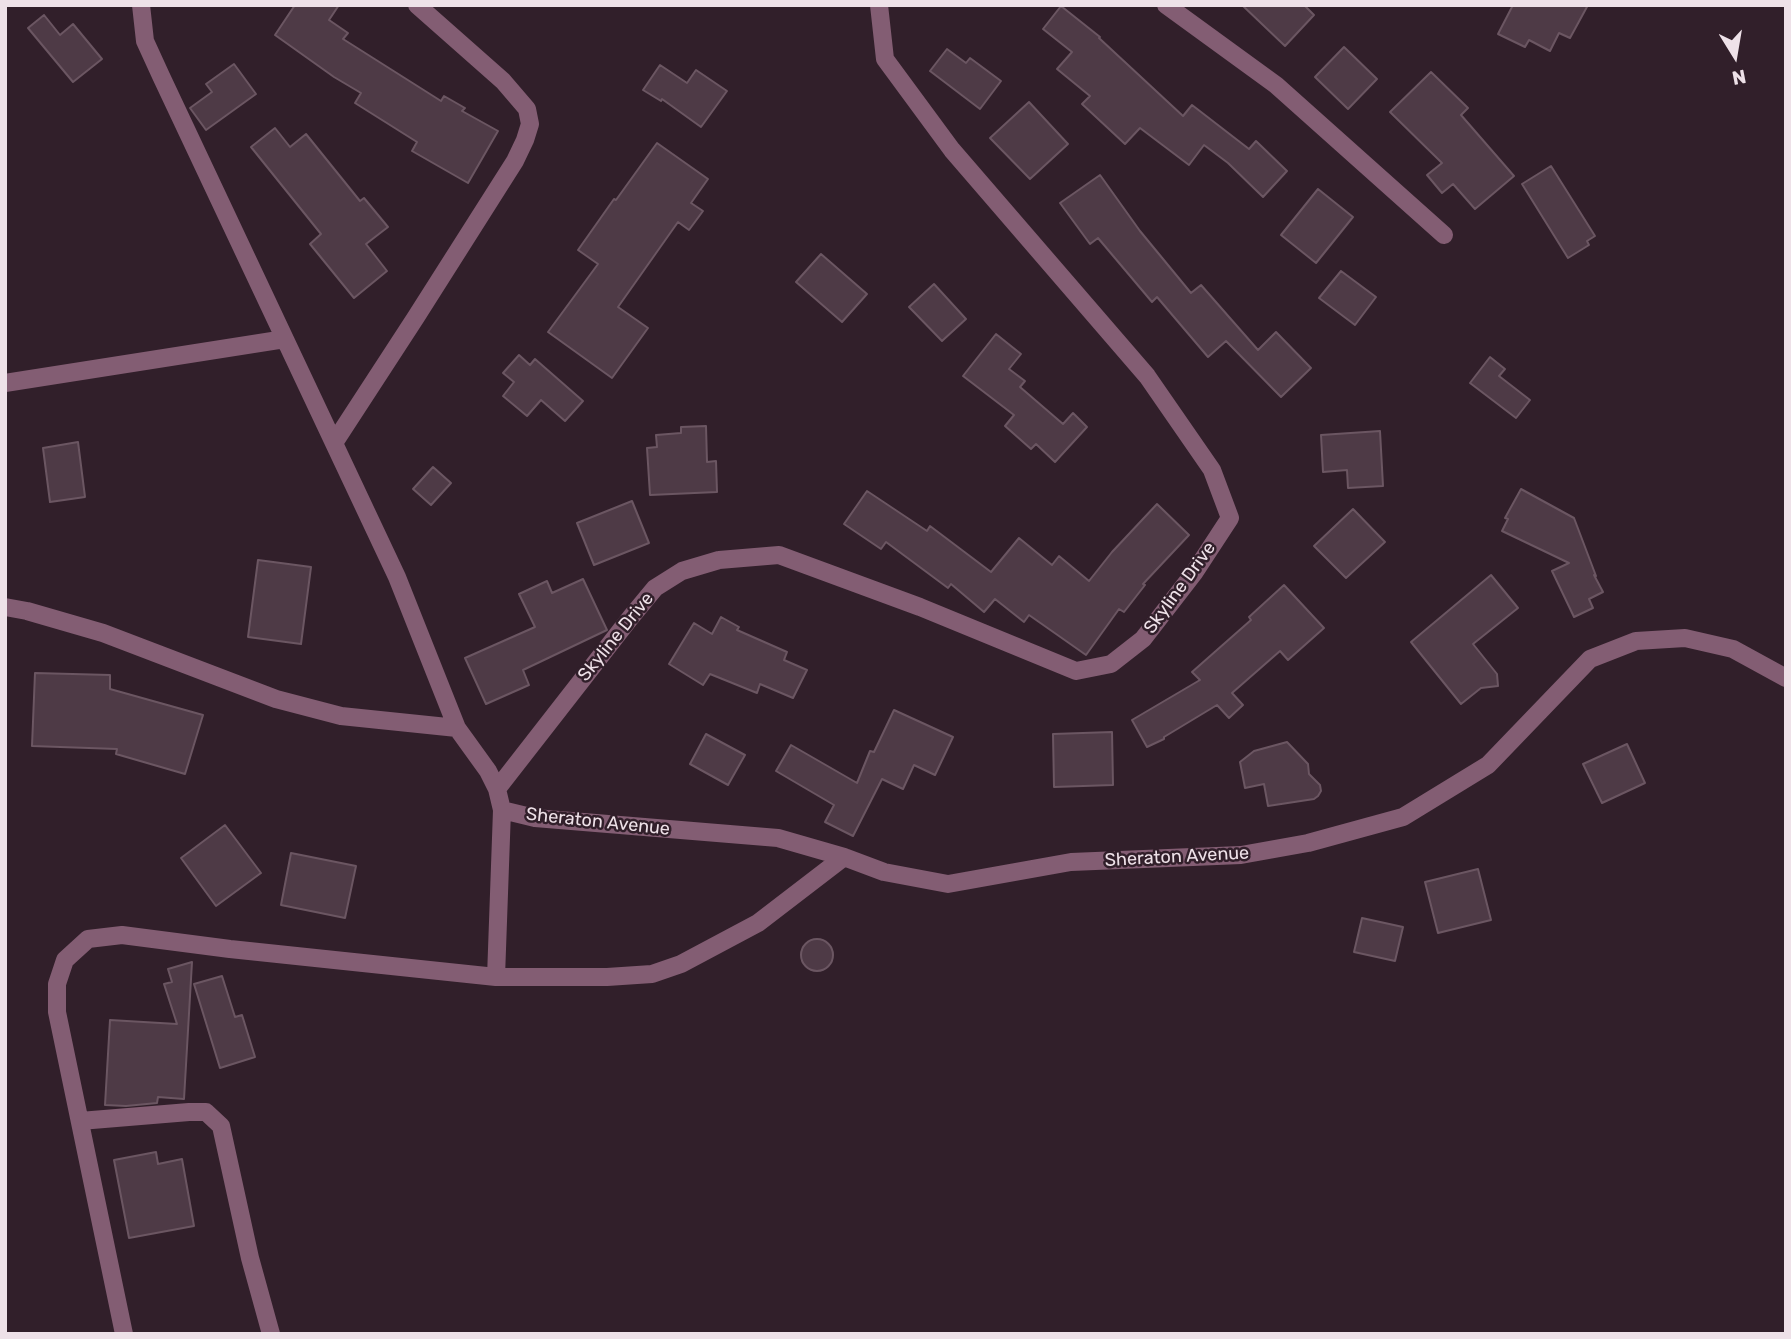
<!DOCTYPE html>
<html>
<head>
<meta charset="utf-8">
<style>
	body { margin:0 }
	#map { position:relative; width:1791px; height:1339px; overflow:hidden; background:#311f2a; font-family:Rubik,sans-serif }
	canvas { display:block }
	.frame { position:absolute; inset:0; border:7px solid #eee1e8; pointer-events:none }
	.north { position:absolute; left:1700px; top:21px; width:70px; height:70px; -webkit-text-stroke:5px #311f2a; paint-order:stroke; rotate:169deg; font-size:19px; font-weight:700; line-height:28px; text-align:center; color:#eee1e8 }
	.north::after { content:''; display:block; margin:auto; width:24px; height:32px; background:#eee1e8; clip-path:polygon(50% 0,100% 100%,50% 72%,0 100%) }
</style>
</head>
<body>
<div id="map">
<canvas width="1791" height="1339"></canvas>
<div class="frame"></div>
<div class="north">N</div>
</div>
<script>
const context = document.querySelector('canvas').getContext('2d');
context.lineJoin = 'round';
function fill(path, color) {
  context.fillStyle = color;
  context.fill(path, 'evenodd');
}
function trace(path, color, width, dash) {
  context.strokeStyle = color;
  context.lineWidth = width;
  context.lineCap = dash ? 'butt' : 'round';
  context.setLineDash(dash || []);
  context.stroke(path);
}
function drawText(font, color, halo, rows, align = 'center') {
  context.font = font + ' Rubik,sans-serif';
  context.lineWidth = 5;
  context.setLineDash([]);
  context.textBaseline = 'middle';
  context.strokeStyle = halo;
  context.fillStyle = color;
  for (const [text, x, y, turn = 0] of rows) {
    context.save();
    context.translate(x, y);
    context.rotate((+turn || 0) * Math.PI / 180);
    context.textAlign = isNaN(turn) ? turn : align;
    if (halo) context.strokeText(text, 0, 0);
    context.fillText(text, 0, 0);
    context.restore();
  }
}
const building = new Path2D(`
	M 295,5 L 339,5 L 329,20 L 348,33 L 343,39 L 441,101 L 444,96 L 465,108 L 462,111 L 498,131 L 468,183 L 412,151 L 417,142 L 355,103 L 361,93 L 334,77 L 275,35 Z
	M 1242,5 L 1304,5 L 1314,15 L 1285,46 Z
	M 1513,5 L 1588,5 L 1570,38 L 1559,33 L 1550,51 L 1529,40 L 1525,47 L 1498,34 Z
	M 1061,6 L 1100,37 L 1099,38 L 1183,116 L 1192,105 L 1249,149 L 1256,141 L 1287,171 L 1263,197 L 1228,163 L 1204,145 L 1189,165 L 1140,128 L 1125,144 L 1082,104 L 1090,96 L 1057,69 L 1072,52 L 1043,29 Z
	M 44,15 L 60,35 L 73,24 L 102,59 L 73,82 L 28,28 Z
	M 1344,47 L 1377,79 L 1348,109 L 1315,77 Z
	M 947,49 L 966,63 L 970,58 L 1001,81 L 980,109 L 930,71 Z
	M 234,64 L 256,94 L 206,130 L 190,108 L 212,92 L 206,84 Z
	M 660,65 L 687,83 L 696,70 L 727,91 L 701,127 L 662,99 L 661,101 L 643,90 Z
	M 1431,72 L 1468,108 L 1461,115 L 1514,176 L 1475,209 L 1453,184 L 1442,193 L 1427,175 L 1442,163 L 1390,112 Z
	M 1029,102 L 1068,144 L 1030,179 L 990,138 Z
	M 275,128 L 290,147 L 306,134 L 360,201 L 364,198 L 388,227 L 366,244 L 387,271 L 354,298 L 310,244 L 321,234 L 251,147 Z
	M 657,143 L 708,179 L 691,203 L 703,211 L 689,230 L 678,222 L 618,307 L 648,328 L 612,378 L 548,332 L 598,264 L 578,250 L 614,199 L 616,200 Z
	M 1551,166 L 1595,236 L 1587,241 L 1589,245 L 1568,258 L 1522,184 Z
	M 1100,175 L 1140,231 L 1191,293 L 1201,285 L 1258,350 L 1276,332 L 1311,368 L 1281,397 L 1226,341 L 1208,357 L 1157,297 L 1152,302 L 1098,238 L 1090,244 L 1060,203 Z
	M 1318,189 L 1353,217 L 1316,263 L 1281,235 Z
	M 821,254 L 867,294 L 842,322 L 796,282 Z
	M 1341,271 L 1376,297 L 1355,325 L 1319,298 Z
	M 934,284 L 966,319 L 942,341 L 909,307 Z
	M 996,334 L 1021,354 L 1009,369 L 1025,381 L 1020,387 L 1063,424 L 1073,413 L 1087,427 L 1055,462 L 1036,444 L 1031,449 L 1005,426 L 1014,415 L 963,376 Z
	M 519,355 L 530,365 L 535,359 L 583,401 L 565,421 L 541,400 L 527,416 L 503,396 L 514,382 L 503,373 Z
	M 1490,357 L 1505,369 L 1499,376 L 1530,400 L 1516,418 L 1470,383 Z
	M 706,426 L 707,462 L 716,461 L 717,492 L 650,495 L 647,448 L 657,447 L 656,435 L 681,433 L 681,427 Z
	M 1380,431 L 1383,486 L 1348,488 L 1347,470 L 1323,472 L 1321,435 Z
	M 78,442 L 85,497 L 50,502 L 43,448 Z
	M 433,467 L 451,483 L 431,505 L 413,489 Z
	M 1521,489 L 1574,518 L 1596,576 L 1594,575 L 1603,592 L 1589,599 L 1593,608 L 1574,617 L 1552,571 L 1569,563 L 1502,531 L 1508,519 L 1505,518 Z
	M 867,491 L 927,531 L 930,526 L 991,572 L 1019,538 L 1052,565 L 1059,556 L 1089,581 L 1112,552 L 1157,504 L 1189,535 L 1143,584 L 1145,585 L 1124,612 L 1119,609 L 1086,655 L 1029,615 L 1024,622 L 995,599 L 984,612 L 951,584 L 948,588 L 886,542 L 881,549 L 844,524 Z
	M 632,501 L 649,543 L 594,565 L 577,523 Z
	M 1353,509 L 1385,542 L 1346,578 L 1314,546 Z
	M 258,560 L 311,567 L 301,644 L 248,637 Z
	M 1491,575 L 1518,608 L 1473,644 L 1497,674 L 1498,686 L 1481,688 L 1461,704 L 1411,642 Z
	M 583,579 L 607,630 L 523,670 L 529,685 L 486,704 L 465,658 L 535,627 L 519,594 L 547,581 L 552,593 Z
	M 1284,585 L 1324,628 L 1288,660 L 1280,651 L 1232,693 L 1243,705 L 1229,718 L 1217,705 L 1164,737 L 1164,739 L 1147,747 L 1132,720 L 1200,680 L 1192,672 L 1251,620 L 1249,617 Z
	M 721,617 L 739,627 L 737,630 L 787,652 L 784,660 L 807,670 L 793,698 L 760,684 L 757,693 L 710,674 L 703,685 L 669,664 L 694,623 L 712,634 Z
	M 35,673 L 110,675 L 110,689 L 203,715 L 185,774 L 116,754 L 117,749 L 32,746 Z
	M 894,710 L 953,737 L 935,775 L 914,765 L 903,789 L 882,779 L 853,836 L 825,822 L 834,805 L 776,771 L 791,745 L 857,783 L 870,751 L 874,752 Z
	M 1112,732 L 1113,785 L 1054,787 L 1053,734 Z
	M 706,734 L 745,755 L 728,785 L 690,764 Z
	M 1287,742 L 1308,764 L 1309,774 L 1320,785 L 1321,791 L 1318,796 L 1314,799 L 1268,806 L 1264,784 L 1245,788 L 1240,762 L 1254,751 Z
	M 1627,744 L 1645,783 L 1602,803 L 1583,764 Z
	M 225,825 L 261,873 L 216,906 L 181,858 Z
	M 291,853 L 356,866 L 345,918 L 281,905 Z
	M 1478,869 L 1491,920 L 1438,933 L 1425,882 Z
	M 1362,918 L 1403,927 L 1395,961 L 1354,952 Z
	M801 955a16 16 0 1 1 32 0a16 16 0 1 1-32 0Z
	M 192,962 L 184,1099 L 158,1097 L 157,1103 L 126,1106 L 105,1105 L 110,1020 L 177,1024 L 164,984 L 172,982 L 168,969 Z
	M 222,976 L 235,1017 L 242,1015 L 255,1057 L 220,1068 L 194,984 Z
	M 156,1152 L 158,1164 L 182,1159 L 194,1226 L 129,1238 L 114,1160 Z`);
fill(building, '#4e3a46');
trace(building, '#6b5662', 2);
trace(new Path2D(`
	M 141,5 L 145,41 L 161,76 L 397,577 L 457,728 L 488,771 L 497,789 L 502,810 L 496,977
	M 1166,5 L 1276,85 L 1444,235
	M 5,383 L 285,339
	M 334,443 L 416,317 L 515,161 L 525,140 L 530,124 L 527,109 L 503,81 L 417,5
	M 5,607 L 27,611 L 103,633 L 276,699 L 341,716 L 457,728
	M 497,789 L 631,617 L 655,588 L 682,571 L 719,560 L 779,555 L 920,607 L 1076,671 L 1111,664 L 1143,639 L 1194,573 L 1230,518 L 1212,470 L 1147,376 L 952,150 L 885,59 L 879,5
	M 502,810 L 535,818 L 778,838 L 844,857 L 884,872 L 948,884 L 1071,862 L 1241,855 L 1308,843 L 1403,817 L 1488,765 L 1590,659 L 1636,641 L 1685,638 L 1733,649 L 1786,678
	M 80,1121 L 189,1112 L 206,1112 L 221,1126 L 250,1258 L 271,1334
	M 124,1334 L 57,1012 L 57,984 L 65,960 L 88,939 L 122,935 L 230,949 L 496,977 L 607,977 L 652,974 L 681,964 L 758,923 L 844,857`), '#835d73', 18);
drawText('18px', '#eee1e8', '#311f2a', [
	["Skyline Drive",1180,588,-54],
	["Skyline Drive",616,637,-51],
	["Sheraton Avenue",598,822,6],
	["Sheraton Avenue",1177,857,-3]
]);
</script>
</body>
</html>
